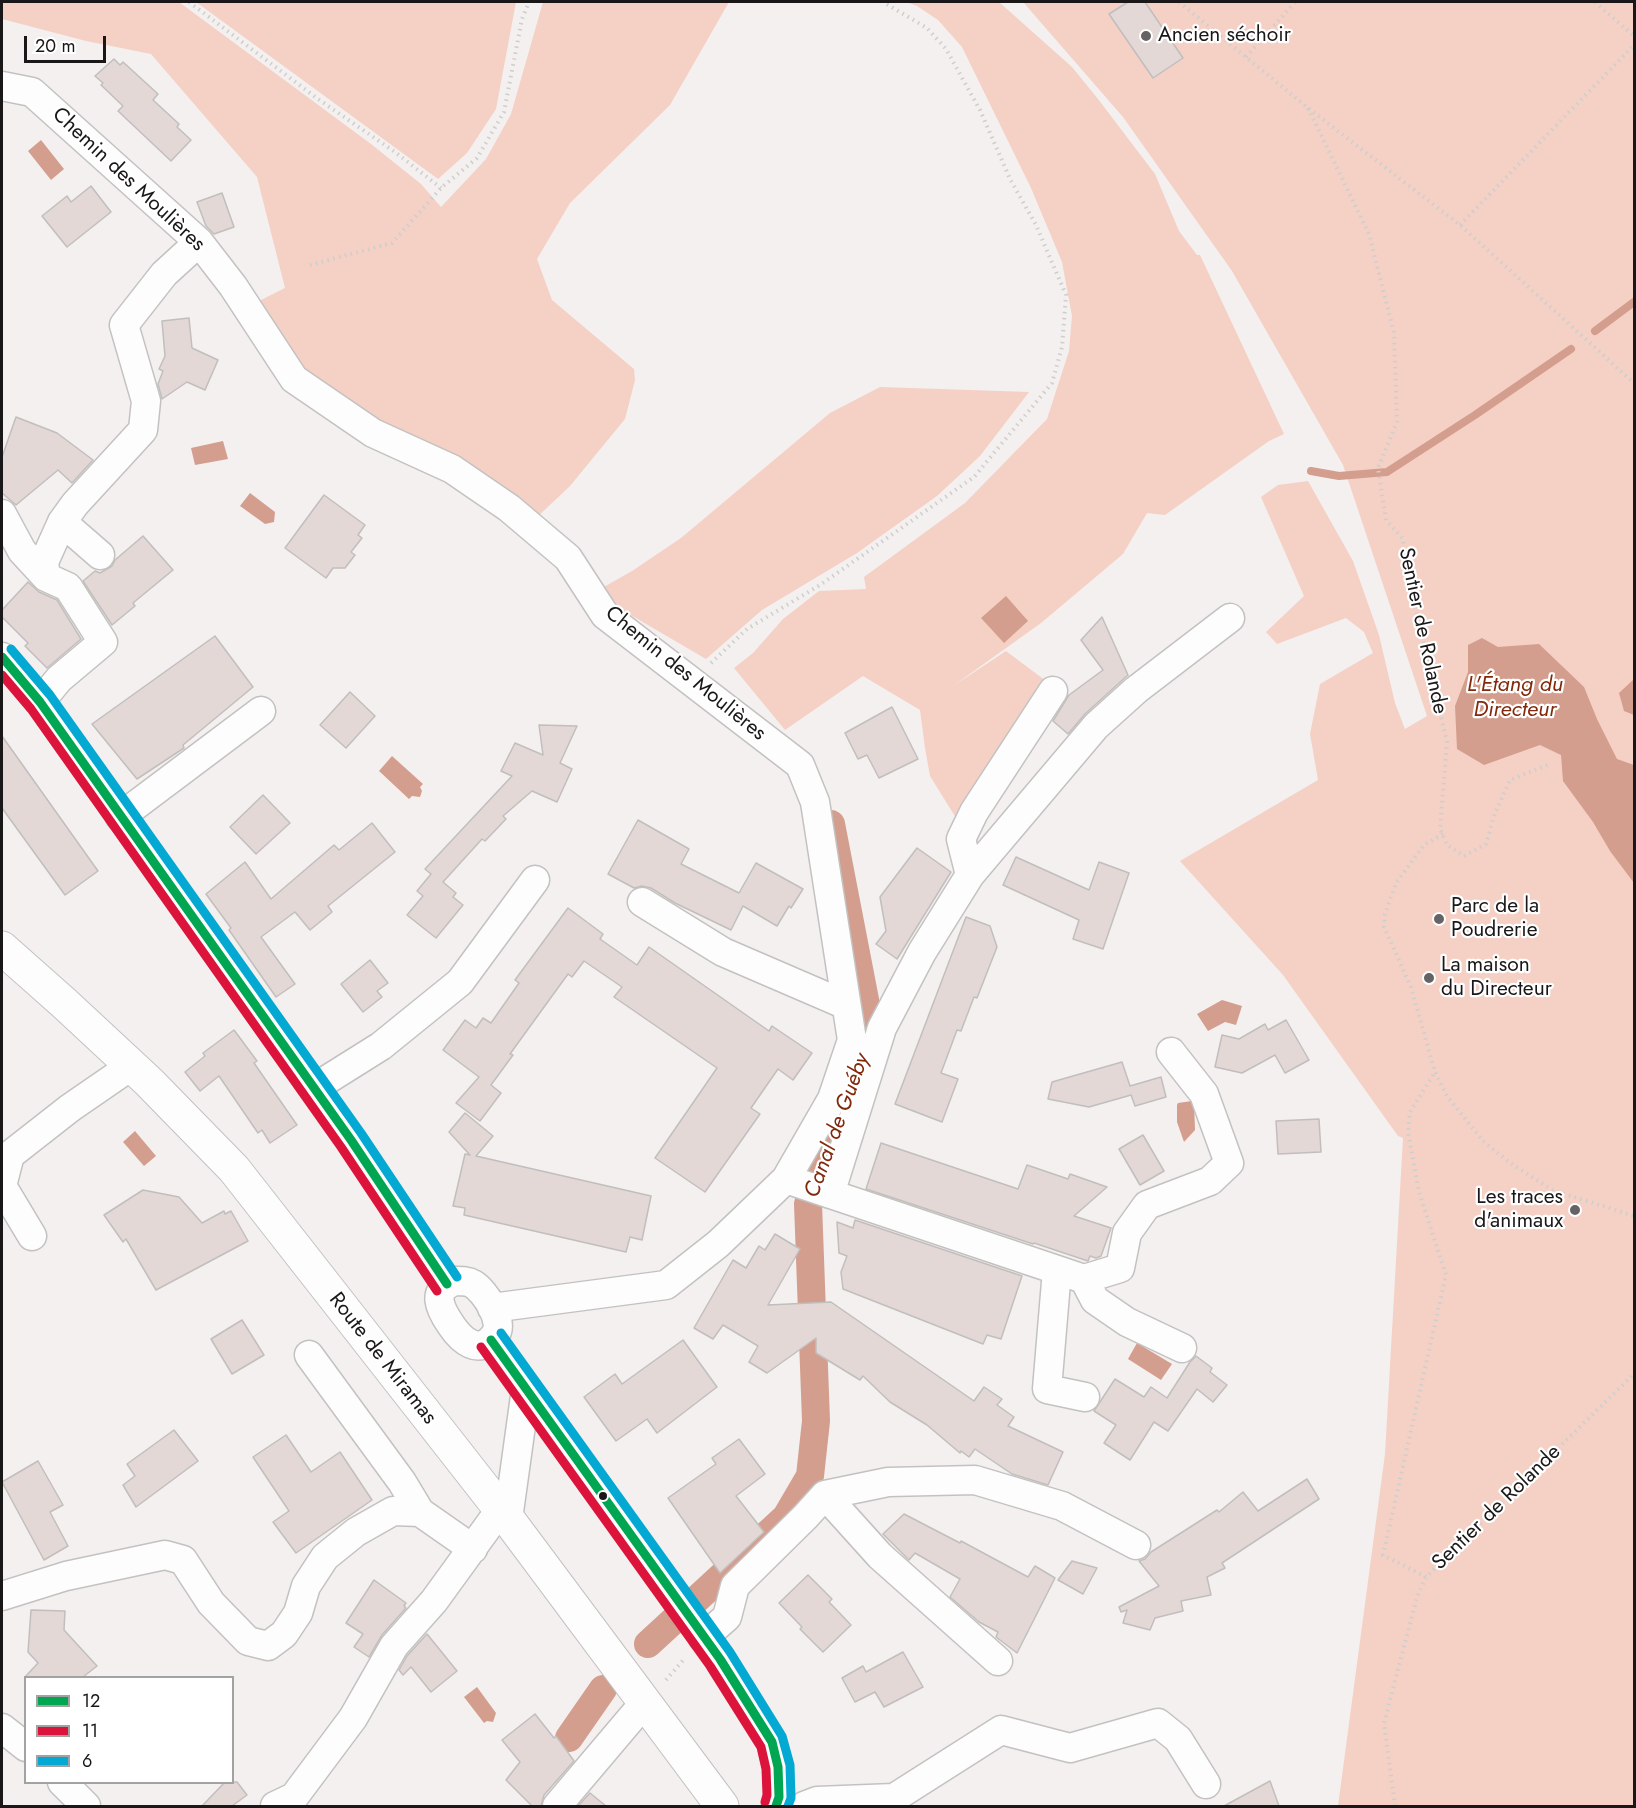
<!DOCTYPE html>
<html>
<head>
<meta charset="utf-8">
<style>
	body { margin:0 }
	#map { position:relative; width:1636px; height:1808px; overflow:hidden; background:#f3f0ef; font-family:Jost,sans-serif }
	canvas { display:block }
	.frame { position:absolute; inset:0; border:3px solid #191717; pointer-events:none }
	.legend { position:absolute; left:24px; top:1676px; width:210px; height:108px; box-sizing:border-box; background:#fff; border:2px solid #a3a2a2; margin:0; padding:8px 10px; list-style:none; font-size:18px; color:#191717 }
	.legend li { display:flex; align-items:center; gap:12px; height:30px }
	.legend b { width:30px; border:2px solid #a3a2a2 }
	.scale { position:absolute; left:24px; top:36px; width:82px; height:27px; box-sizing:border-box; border:3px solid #191717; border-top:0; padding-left:8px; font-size:18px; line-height:21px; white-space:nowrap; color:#191717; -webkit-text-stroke:4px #fff; paint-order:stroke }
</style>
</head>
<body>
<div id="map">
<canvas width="1636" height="1808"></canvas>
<div class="frame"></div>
<ul class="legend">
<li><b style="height:8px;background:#00a651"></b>12</li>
<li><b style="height:8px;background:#dc143c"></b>11</li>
<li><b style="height:8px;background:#04a9d3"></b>6</li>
</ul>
<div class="scale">20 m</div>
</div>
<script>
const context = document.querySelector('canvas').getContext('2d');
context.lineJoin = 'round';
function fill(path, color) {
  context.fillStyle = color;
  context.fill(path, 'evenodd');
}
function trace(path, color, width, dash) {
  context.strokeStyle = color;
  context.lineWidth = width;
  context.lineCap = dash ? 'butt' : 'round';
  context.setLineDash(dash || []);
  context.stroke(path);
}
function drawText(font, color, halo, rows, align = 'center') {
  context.font = font + ' Jost,sans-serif';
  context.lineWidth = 4.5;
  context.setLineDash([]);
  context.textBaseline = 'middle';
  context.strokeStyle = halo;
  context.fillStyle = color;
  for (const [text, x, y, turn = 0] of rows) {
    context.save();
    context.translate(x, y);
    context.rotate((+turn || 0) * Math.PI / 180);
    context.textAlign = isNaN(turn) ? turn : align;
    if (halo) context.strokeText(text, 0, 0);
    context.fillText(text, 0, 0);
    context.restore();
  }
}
fill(new Path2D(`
	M 2,2 L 179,2 L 371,144 L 421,184 L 441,207 L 486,159 L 511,114 L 543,2 L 729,2 L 670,105 L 570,203 L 537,259 L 552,300 L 634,369 L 635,380 L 625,419 L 570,486 L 535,519 L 318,383 L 270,335 L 255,303 L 285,288 L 257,177 L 151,54 L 86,41 L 2,19 Z
	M 196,2 L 516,2 L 496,109 L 467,153 L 438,179 Z
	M 906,2 L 999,2 L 1072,67 L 1098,99 L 1155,174 L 1179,231 L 1197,255 L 1200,255 L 1284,434 L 1269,441 L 1165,515 L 1147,513 L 1123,554 L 1041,623 L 953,686 L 1006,651 L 1046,681 L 956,818 L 930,776 L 925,748 L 920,710 L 863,676 L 785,730 L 734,668 L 753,653 L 783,619 L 819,591 L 866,589 L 864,577 L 965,503 L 1047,419 L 1069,351 L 1072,316 L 1062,262 L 1031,188 L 962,47 L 938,20 L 917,6 Z
	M 1023,2 L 1634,2 L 1634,1806 L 1338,1806 L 1385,1454 L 1403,1138 L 1398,1136 L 1283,975 L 1180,861 L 1318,780 L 1310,734 L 1320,684 L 1373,653 L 1364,632 L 1346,618 L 1277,644 L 1266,632 L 1304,596 L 1261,497 L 1278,485 L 1308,481 L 1353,561 L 1379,635 L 1395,703 L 1405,729 L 1427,716 L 1343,465 L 1232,271 L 1123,117 Z
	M 880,387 L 1029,392 L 980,456 L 937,496 L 857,553 L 762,610 L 706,659 L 617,607 L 602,588 L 632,571 L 681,538 L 830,413 Z`), '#f5d0c5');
fill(new Path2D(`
	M 41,140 L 64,169 L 51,180 L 28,151 Z
	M 223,441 L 228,459 L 195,465 L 191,448 Z
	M 250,493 L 275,512 L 274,522 L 265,524 L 240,506 Z
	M 1006,596 L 1028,621 L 1004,643 L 981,618 Z
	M 1482,638 L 1498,647 L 1539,644 L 1584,687 L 1597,719 L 1617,759 L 1634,765 L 1634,883 L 1610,851 L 1593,822 L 1563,781 L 1561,755 L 1540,745 L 1484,765 L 1457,749 L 1455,706 L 1468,672 L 1468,645 Z
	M 1634,679 L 1634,715 L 1624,711 L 1619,693 Z
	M 392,756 L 423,784 L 420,787 L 422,791 L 420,797 L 412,796 L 409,799 L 379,771 Z
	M 1222,1000 L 1242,1006 L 1236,1025 L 1225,1022 L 1208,1031 L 1197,1014 Z
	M 1192,1101 L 1194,1102 L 1195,1130 L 1184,1142 L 1177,1122 L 1177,1105 L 1178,1103 Z
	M 135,1131 L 156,1156 L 144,1166 L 123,1142 Z
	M 1137,1343 L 1172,1364 L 1161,1380 L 1128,1359 Z
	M 477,1687 L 496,1713 L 493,1722 L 487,1721 L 484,1723 L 464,1697 Z`), '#d39e8e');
trace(new Path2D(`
	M 1595,331 L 1634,302
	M 1311,471 L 1339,476 L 1387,472 L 1475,415 L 1571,349`), '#d39e8e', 8);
trace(new Path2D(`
	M 831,824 L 872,1036 L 863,1060
	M 648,1644 L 786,1517 L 810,1476 L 816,1421 L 808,1204 L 842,1115
	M 569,1738 L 603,1689`), '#d39e8e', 28);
const building = new Path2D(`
	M 1128,2 L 1145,2 L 1183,58 L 1153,78 L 1109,14 Z
	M 114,59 L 120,65 L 123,62 L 158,94 L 153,100 L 179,124 L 177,127 L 191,140 L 171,161 L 118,111 L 123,106 L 101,85 L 103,83 L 95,76 Z
	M 91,186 L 111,212 L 67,247 L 42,216 L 67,196 L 71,202 Z
	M 222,193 L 234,227 L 214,234 L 206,226 L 197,202 Z
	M 189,318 L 192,348 L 218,360 L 205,390 L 187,382 L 162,399 L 158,384 L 163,371 L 159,369 L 165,356 L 162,321 Z
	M 16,417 L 57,433 L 93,460 L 72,483 L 58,470 L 16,505 L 2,493 L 2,457 Z
	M 324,495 L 365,525 L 358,535 L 362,538 L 351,552 L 355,555 L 345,568 L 333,568 L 326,578 L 285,548 Z
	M 143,536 L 173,570 L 133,603 L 135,606 L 112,625 L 83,581 L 95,571 L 100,573 L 112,566 L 115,560 Z
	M 28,582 L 39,592 L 57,600 L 81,639 L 47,668 L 25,646 L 28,643 L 2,617 L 2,610 Z
	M 1102,617 L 1128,675 L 1085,714 L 1068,734 L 1053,721 L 1069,695 L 1103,670 L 1081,640 Z
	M 215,636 L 253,687 L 183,745 L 184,748 L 137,779 L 92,724 Z
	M 350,692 L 375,716 L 346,748 L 320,725 Z
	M 892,707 L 918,759 L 879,778 L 867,755 L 858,759 L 845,733 Z
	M 539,725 L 577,726 L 560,763 L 572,769 L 557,802 L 532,791 L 503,816 L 506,819 L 485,841 L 482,839 L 443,882 L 456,893 L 453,897 L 463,905 L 436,938 L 407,915 L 423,896 L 417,891 L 431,874 L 425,869 L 512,776 L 501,771 L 515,743 L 543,755 Z
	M 2,736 L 98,871 L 65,895 L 2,808 Z
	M 263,795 L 290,823 L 256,854 L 230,827 Z
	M 638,820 L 689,849 L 681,864 L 739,893 L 756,863 L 803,889 L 791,908 L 789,906 L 777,926 L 743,906 L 731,930 L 675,903 L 651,888 L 642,886 L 634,888 L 608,874 Z
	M 372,823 L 395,852 L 328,906 L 332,912 L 310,930 L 295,912 L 261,937 L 295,984 L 276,997 L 229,930 L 231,928 L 206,894 L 245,862 L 271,899 L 334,845 L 339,850 Z
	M 917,848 L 951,872 L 897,959 L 876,944 L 886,931 L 880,897 Z
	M 1016,857 L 1089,890 L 1099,862 L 1129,873 L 1103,949 L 1073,939 L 1079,920 L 1003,885 Z
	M 568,908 L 603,934 L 600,939 L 637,965 L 649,947 L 769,1031 L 772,1026 L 812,1053 L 793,1080 L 778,1069 L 751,1108 L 760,1114 L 705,1192 L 655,1158 L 717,1068 L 614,997 L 622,987 L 584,961 L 572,977 L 568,974 L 510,1054 L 513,1055 L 491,1085 L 501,1093 L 480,1121 L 456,1103 L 479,1077 L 443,1050 L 465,1020 L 476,1028 L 483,1018 L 491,1023 L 519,983 L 515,980 Z
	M 966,917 L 990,926 L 997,947 L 977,998 L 974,997 L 961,1031 L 957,1030 L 941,1073 L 958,1079 L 942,1122 L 895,1104 Z
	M 370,960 L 388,983 L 377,991 L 382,997 L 363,1012 L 341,984 Z
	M 1286,1020 L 1309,1060 L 1285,1073 L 1275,1055 L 1242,1073 L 1215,1067 L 1222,1035 L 1239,1039 L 1265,1024 L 1268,1030 Z
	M 234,1030 L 257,1061 L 254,1063 L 297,1125 L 270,1143 L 262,1130 L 258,1133 L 219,1076 L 200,1091 L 185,1072 L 205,1056 L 203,1053 Z
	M 1122,1062 L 1130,1086 L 1161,1077 L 1166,1097 L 1135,1106 L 1131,1095 L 1089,1107 L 1048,1099 L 1052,1082 Z
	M 465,1113 L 493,1136 L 476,1156 L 651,1196 L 642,1240 L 630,1237 L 626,1252 L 464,1215 L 465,1208 L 453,1206 L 465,1154 L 470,1155 L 449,1132 Z
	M 1319,1119 L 1321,1152 L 1278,1154 L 1276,1121 Z
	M 1143,1135 L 1164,1171 L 1140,1185 L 1119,1149 Z
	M 881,1143 L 1018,1189 L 1027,1165 L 1068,1179 L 1070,1174 L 1107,1187 L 1074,1216 L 1111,1228 L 1101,1256 L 1096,1258 L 1090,1256 L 1088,1261 L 1034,1243 L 1033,1244 L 866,1189 Z
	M 143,1190 L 179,1197 L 202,1223 L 224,1211 L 225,1214 L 231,1211 L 248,1241 L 156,1290 L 126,1239 L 123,1242 L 104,1215 Z
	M 855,1220 L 1022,1276 L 1001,1339 L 987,1335 L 983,1344 L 843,1289 L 841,1272 L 847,1256 L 839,1253 L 837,1222 L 853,1228 Z
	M 775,1234 L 800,1249 L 768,1305 L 831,1302 L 974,1401 L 984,1387 L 1002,1399 L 997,1405 L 1014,1417 L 1008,1426 L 1063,1452 L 1048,1485 L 1012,1474 L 975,1449 L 969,1457 L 961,1451 L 960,1453 L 927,1425 L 890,1402 L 863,1376 L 860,1380 L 816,1353 L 816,1338 L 767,1373 L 749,1362 L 758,1346 L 723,1325 L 713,1339 L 694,1328 L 733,1260 L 746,1268 L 759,1246 L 765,1250 Z
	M 242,1320 L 264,1355 L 232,1374 L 211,1339 Z
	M 683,1340 L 717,1387 L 657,1433 L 647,1419 L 616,1441 L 584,1397 L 615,1374 L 622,1384 Z
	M 1196,1356 L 1212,1368 L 1210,1372 L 1227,1385 L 1213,1402 L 1197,1389 L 1168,1431 L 1154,1422 L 1130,1460 L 1104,1443 L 1116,1425 L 1094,1411 L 1115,1379 L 1144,1397 L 1151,1387 L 1167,1398 L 1190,1362 Z
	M 174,1430 L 198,1461 L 136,1507 L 123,1485 L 135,1476 L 127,1464 Z
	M 286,1435 L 311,1472 L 340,1452 L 372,1500 L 296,1553 L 273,1522 L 289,1511 L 253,1457 Z
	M 739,1439 L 765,1474 L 736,1496 L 764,1532 L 720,1573 L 668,1498 L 716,1464 L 712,1458 Z
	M 38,1461 L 63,1505 L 50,1512 L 68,1546 L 44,1560 L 2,1482 Z
	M 1307,1479 L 1319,1499 L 1222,1563 L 1225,1568 L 1207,1577 L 1211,1595 L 1181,1601 L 1183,1611 L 1155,1618 L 1150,1630 L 1123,1623 L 1127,1610 L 1121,1612 L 1119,1607 L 1159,1586 L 1139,1561 L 1145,1559 L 1151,1552 L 1217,1510 L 1219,1512 L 1243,1492 L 1258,1511 Z
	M 904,1514 L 960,1543 L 961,1541 L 1028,1577 L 1035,1566 L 1055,1578 L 1017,1653 L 996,1637 L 998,1632 L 979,1622 L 950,1597 L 960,1579 L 915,1553 L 909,1560 L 883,1534 Z
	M 1072,1561 L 1097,1568 L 1083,1594 L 1058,1580 Z
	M 808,1575 L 832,1599 L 829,1602 L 851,1625 L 823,1652 L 800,1629 L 802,1627 L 779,1603 Z
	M 374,1580 L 406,1603 L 404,1606 L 406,1608 L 382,1635 L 369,1657 L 354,1647 L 363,1634 L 346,1623 Z
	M 31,1610 L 65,1611 L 64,1630 L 97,1666 L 83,1677 L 25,1677 L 38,1663 L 28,1652 Z
	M 427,1634 L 457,1671 L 431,1692 L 411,1667 L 403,1675 L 399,1670 L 407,1656 Z
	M 903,1652 L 923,1687 L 884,1707 L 875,1692 L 855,1702 L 842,1678 L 863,1666 L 866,1672 Z
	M 535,1714 L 554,1738 L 556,1736 L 574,1761 L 544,1795 L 541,1806 L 532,1806 L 506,1780 L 520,1762 L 502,1740 Z
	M 1270,1781 L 1279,1806 L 1224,1806 Z
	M 225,1782 L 237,1782 L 247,1795 L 232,1806 L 202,1806 Z
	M 590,1793 L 606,1806 L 578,1806 Z`);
fill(building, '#e3d8d5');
trace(building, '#c1bebe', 1.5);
const minor = new Path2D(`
	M 2,86 L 32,92 L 199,242 L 233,286 L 294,379 L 373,433 L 452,469 L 509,508 L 568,558 L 605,615 L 800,765 L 815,802 L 852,1040 L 832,1099 L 786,1179 L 718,1244 L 666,1285 L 492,1308
	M 2,514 L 22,551 L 46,577
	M 62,522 L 100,555
	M 2,657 L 40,702 L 351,1140 L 447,1284
	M 40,702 L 59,679 L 103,642 L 68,587 L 46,577 L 44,562 L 62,522 L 75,504 L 143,430 L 146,401 L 124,325 L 164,274 L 199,242
	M 120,817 L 261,711
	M 970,875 L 961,839 L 974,812 L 1053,691
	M 642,902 L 723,952 L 846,1005
	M 314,1088 L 381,1046 L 460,982 L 535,880
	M 786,1179 L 1084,1279 L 1120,1268 L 1127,1233 L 1147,1205 L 1210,1181 L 1229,1163 L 1204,1094 L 1171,1052
	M 830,1194 L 882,1028 L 922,952 L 970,875 L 1096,726 L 1136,690 L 1230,618
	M 32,1236 L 2,1186 L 10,1155 L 70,1108 L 131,1066
	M 1057,1270 L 1047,1389 L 1085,1397
	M 1084,1279 L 1095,1300 L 1127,1322 L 1182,1348
	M 455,1281 C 462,1281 468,1281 473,1284 C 485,1291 505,1322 495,1335 C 479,1357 461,1340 451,1325 C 440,1309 430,1290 455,1281 Z
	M 491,1340 L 720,1659 L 772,1742 L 778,1767 L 779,1797 L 776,1806
	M 309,1355 L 402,1482 L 420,1512
	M 825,1495 L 880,1556 L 998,1661
	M 508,1519 L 526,1389
	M 2,1596 L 66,1576 L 165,1555 L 183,1560 L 211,1603 L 248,1641 L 268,1646 L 284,1634 L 298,1613 L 306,1586 L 325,1557 L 356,1532 L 393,1511 L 420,1512 L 473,1549
	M 703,1638 L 727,1617 L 735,1586 L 805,1517 L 825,1495 L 888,1482 L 975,1480 L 1062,1506 L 1136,1545
	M 2,1728 L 26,1747
	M 62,1782 L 86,1806
	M 275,1806 L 294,1797 L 353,1718 L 394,1646 L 434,1601 L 500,1510
	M 557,1806 L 645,1702
	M 804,1806 L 817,1801 L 894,1798 L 1001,1730 L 1070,1748 L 1158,1723 L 1178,1739 L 1206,1784`);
const major = new Path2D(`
	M 2,948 L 64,1003 L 149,1082 L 234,1169 L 508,1519 L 722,1806`);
trace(minor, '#c4c2c1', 31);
trace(major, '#c4c2c1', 35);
trace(new Path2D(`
	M 189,2 L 318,99 L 395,152 L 441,188
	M 1179,2 L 1308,108 L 1460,225 L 1634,383
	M 1595,2 L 1634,36
	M 1246,57 L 1295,2
	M 1308,108 L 1369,234 L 1394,333 L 1397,422 L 1378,468 L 1386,520 L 1403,539 L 1407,572 L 1447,742 L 1440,828 L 1447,845 L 1464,856 L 1486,844 L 1495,813 L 1510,780 L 1550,764
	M 1460,225 L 1634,45
	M 310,265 L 392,243 L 441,188 L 477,158 L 504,112 L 522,19 L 529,2
	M 711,663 L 747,629 L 820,585 L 974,477 L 1052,383 L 1062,347 L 1066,295 L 1036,225 L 1010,179 L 980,110 L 946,49 L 927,28 L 883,2
	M 1443,834 L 1424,845 L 1396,883 L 1385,914 L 1384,927 L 1411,987 L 1435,1072 L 1447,1096 L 1483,1141 L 1509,1162 L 1552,1190 L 1634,1216
	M 1426,1577 L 1383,1555 L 1446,1275 L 1419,1192 L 1408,1132 L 1410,1112 L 1435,1072
	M 666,1680 L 685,1658
	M 1395,1806 L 1384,1723 L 1417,1597 L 1426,1577 L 1634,1374`), '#cececd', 4, [1.5, 4.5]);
trace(minor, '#fdfdfd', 28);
trace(major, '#fdfdfd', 33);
trace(new Path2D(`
	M 2,657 L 40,702 L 351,1140 L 447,1284
	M 491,1340 L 720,1659 L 772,1742 L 778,1767 L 779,1797 L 776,1806`), '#00a651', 9);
trace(new Path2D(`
	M 2,675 L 31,709 L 341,1147 L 437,1291
	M 481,1347 L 710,1666 L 761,1747 L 766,1769 L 767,1795 L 765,1802`), '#dc143c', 9);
trace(new Path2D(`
	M 11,649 L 50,695 L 361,1133 L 457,1277
	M 501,1333 L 730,1652 L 782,1736 L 790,1765 L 791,1798 L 788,1806`), '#04a9d3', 9);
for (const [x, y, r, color] of [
	[1146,36,6,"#656363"],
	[1439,919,6,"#656363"],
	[1429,978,6,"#656363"],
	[1575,1210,6,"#656363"],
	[603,1496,5,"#191717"]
]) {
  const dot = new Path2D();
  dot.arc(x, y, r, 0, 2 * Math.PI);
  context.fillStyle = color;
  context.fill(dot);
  trace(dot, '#fff', 2);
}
drawText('21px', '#191717', '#fff', [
	["Ancien séchoir",1158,36],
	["Parc de la",1451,907],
	["Poudrerie",1451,931],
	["La maison",1441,966],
	["du Directeur",1441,990],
	["Les traces",1563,1198,"right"],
	["d'animaux",1563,1222,"right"]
], 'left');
drawText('21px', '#191717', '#fff', [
	["Chemin des Moulières",128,180,43],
	["Sentier de Rolande",1422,631,78],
	["Chemin des Moulières",685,674,39],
	["Route de Miramas",382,1359,52],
	["Sentier de Rolande",1497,1508,-44]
]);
drawText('italic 22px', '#82290b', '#fff', [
	["L'Étang du",1515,686],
	["Directeur",1515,711],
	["Canal de Guéby",838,1126,-70]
]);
</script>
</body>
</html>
